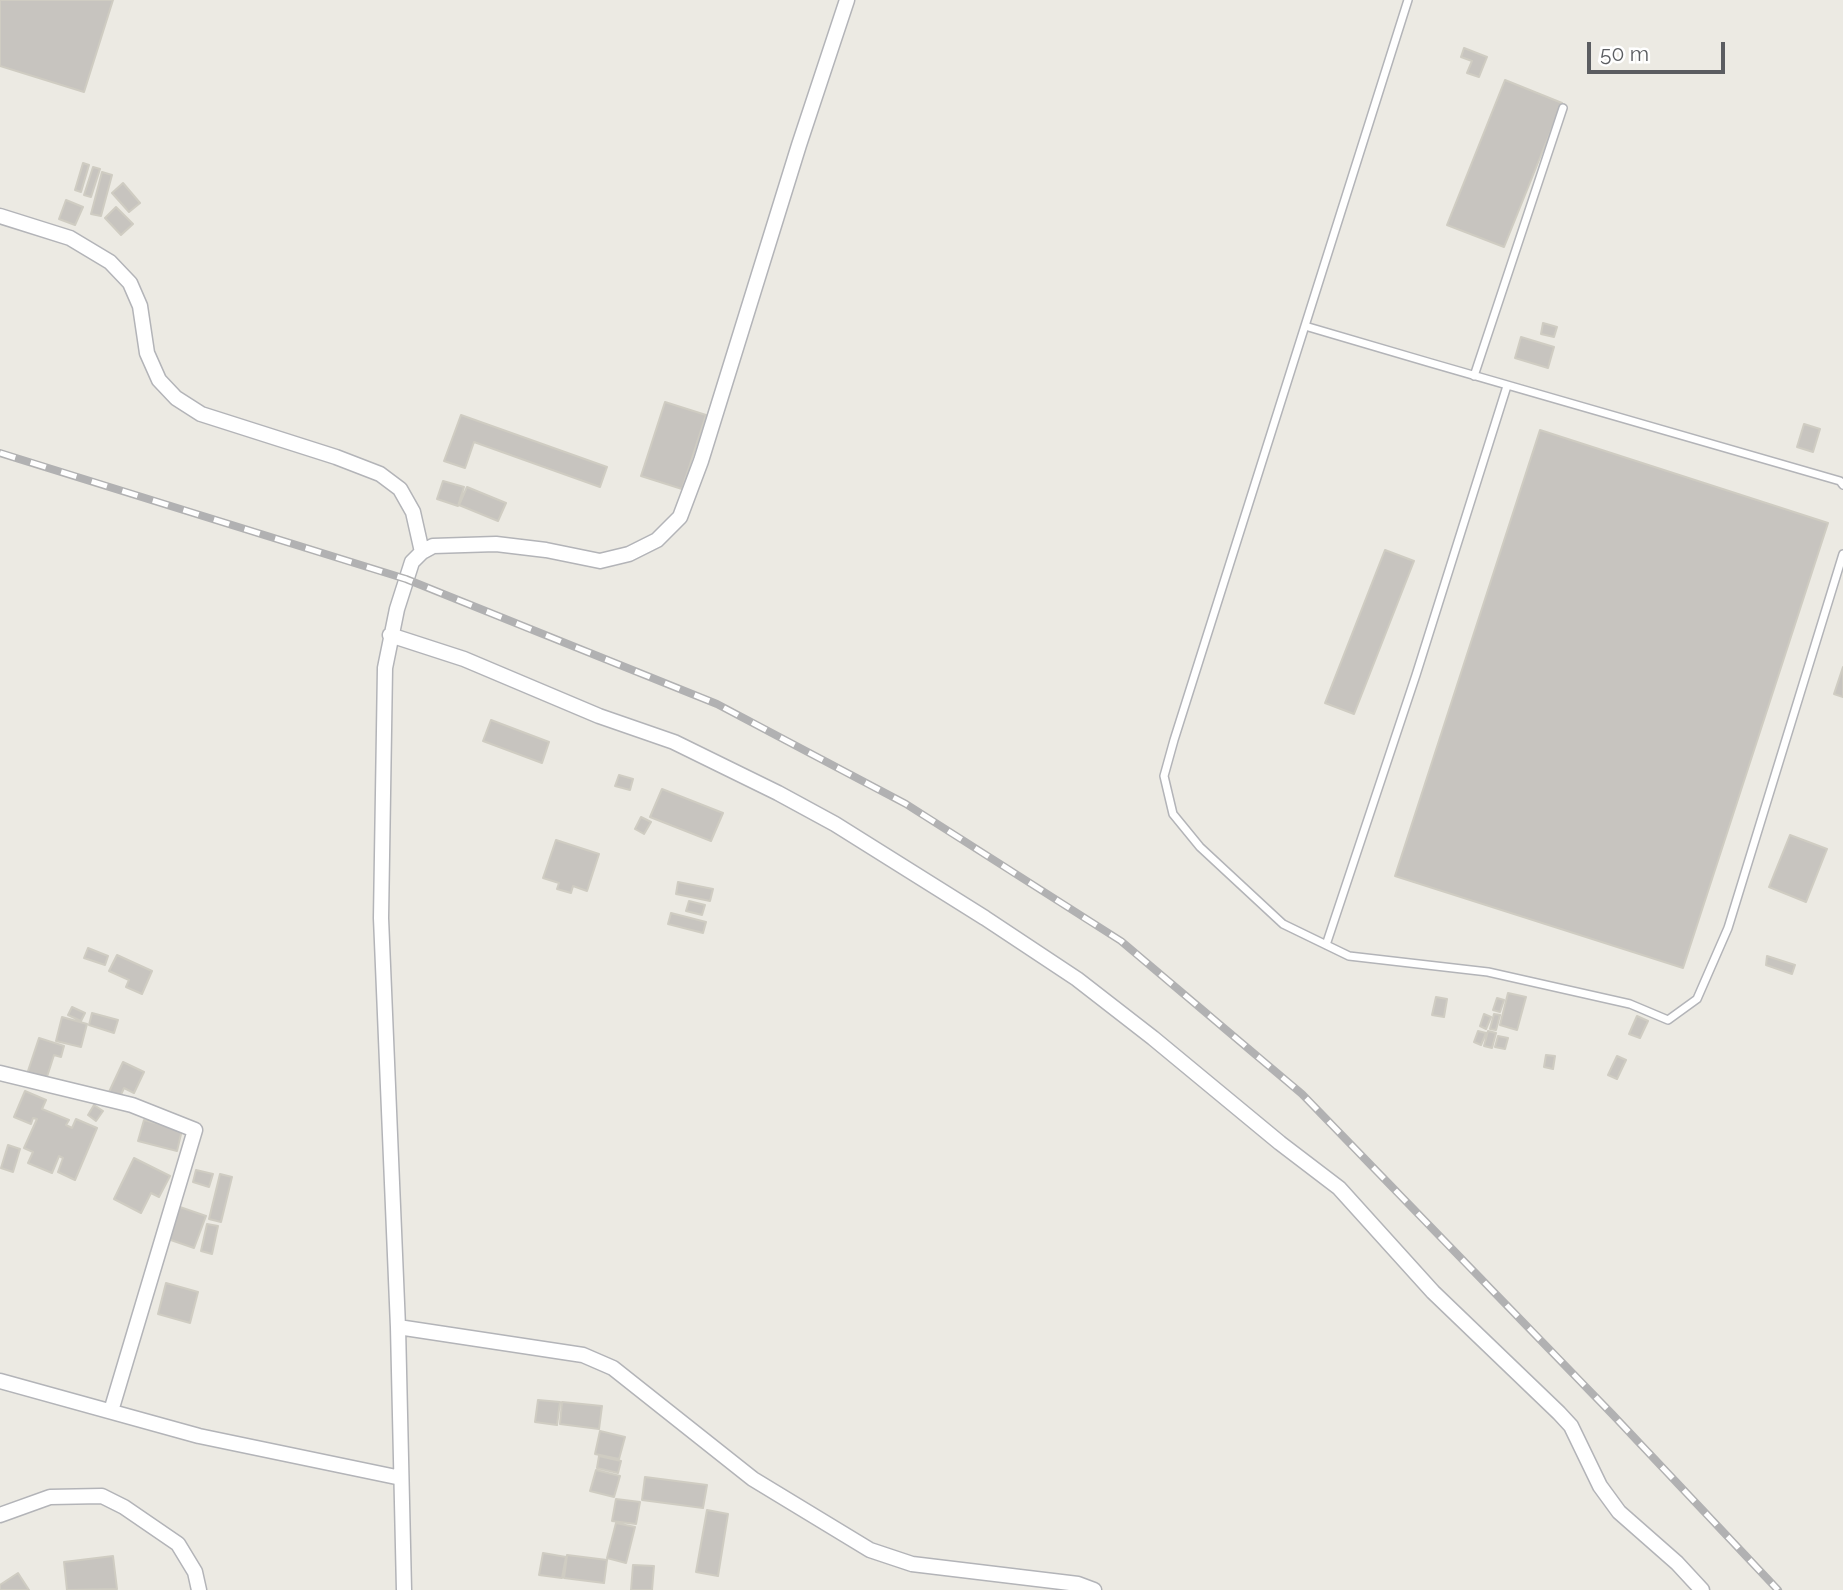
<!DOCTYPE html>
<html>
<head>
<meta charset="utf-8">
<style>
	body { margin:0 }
	#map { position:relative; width:1843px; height:1590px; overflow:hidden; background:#eceae3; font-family:Raleway,sans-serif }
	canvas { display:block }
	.scale { position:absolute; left:1587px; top:42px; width:138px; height:32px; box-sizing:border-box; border:4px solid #5b5d61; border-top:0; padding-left:9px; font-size:21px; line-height:24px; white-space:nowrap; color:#5b5d61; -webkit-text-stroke:5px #fff; paint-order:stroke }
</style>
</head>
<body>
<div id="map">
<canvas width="1843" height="1590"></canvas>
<div class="scale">50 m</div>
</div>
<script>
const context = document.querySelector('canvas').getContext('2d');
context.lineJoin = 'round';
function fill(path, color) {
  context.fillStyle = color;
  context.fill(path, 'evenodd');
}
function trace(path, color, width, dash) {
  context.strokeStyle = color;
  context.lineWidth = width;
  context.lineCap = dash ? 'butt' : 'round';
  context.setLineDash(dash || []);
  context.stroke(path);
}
const building = new Path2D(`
	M 0,0 L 113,0 L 84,92 L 0,66 Z
	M 1464,48 L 1487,57 L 1479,77 L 1467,73 L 1472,61 L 1461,57 Z
	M 1505,80 L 1562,103 L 1504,247 L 1447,225 Z
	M 83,163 L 89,165 L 81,192 L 75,190 Z
	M 93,167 L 100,169 L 91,197 L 84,195 Z
	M 102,172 L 112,175 L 101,216 L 91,214 Z
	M 123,183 L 140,203 L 129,212 L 112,193 Z
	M 66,200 L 83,207 L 75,225 L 59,219 Z
	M 116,207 L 133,224 L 121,235 L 105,218 Z
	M 1543,323 L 1557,327 L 1554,337 L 1541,334 Z
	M 1521,337 L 1554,347 L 1548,368 L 1515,358 Z
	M 665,402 L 706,415 L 682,489 L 641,476 Z
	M 461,415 L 607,467 L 600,487 L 474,442 L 465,468 L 444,461 Z
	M 1804,424 L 1820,429 L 1813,452 L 1797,447 Z
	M 1540,430 L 1828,523 L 1683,968 L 1395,876 Z
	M 443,481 L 464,487 L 458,506 L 437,499 Z
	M 467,487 L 506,503 L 498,521 L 459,505 Z
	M 1385,550 L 1414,561 L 1354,714 L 1325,703 Z
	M 1843,667 L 1843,697 L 1834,694 Z
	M 491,720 L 549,742 L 542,763 L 483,741 Z
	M 619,775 L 633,779 L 630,790 L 615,786 Z
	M 662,789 L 723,813 L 711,841 L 650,817 Z
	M 641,817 L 651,822 L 644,834 L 635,829 Z
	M 1790,835 L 1827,849 L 1806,902 L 1769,887 Z
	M 556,840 L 599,854 L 587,891 L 573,886 L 571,893 L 557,889 L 559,883 L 543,878 Z
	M 678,882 L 713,889 L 710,901 L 676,894 Z
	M 689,901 L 705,905 L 702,915 L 686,911 Z
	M 671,913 L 706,922 L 703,933 L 668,924 Z
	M 88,948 L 108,956 L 105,965 L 84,958 Z
	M 117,955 L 152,971 L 142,994 L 126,987 L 129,980 L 109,971 Z
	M 1767,956 L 1795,965 L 1792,974 L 1766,965 Z
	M 1508,993 L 1526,997 L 1517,1030 L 1500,1025 Z
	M 1436,997 L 1447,999 L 1444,1017 L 1432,1015 Z
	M 1497,998 L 1504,1000 L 1500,1012 L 1493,1010 Z
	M 72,1007 L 85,1013 L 81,1021 L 68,1015 Z
	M 92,1013 L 118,1020 L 114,1033 L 89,1025 Z
	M 1484,1014 L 1491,1017 L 1486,1029 L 1480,1026 Z
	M 1494,1014 L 1500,1015 L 1496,1030 L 1490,1029 Z
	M 1637,1016 L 1648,1021 L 1640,1038 L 1629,1034 Z
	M 62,1017 L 87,1024 L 81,1047 L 56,1041 Z
	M 1478,1031 L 1486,1033 L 1481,1045 L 1474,1042 Z
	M 1488,1031 L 1496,1033 L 1492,1048 L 1484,1046 Z
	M 1498,1036 L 1508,1038 L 1505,1049 L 1495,1047 Z
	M 39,1038 L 64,1046 L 61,1057 L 54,1055 L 45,1083 L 26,1077 Z
	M 1546,1055 L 1555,1056 L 1553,1069 L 1544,1067 Z
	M 1617,1056 L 1626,1060 L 1617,1079 L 1608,1075 Z
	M 123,1062 L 144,1072 L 134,1093 L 124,1088 L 120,1097 L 109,1092 Z
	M 25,1091 L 46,1100 L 42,1109 L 69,1120 L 66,1125 L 72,1128 L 76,1119 L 97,1128 L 75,1180 L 58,1172 L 63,1158 L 59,1156 L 52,1173 L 28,1163 L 33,1152 L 24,1148 L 37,1119 L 33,1118 L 31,1124 L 14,1117 Z
	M 94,1105 L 103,1111 L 96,1121 L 88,1115 Z
	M 144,1120 L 182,1130 L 177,1151 L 138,1141 Z
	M 8,1145 L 20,1149 L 13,1172 L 1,1168 Z
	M 134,1158 L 170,1176 L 159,1197 L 151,1193 L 141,1213 L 114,1199 Z
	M 196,1170 L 213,1174 L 209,1187 L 193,1182 Z
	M 220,1174 L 232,1177 L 221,1222 L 209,1219 Z
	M 177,1206 L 206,1216 L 194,1248 L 165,1238 Z
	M 207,1224 L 218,1226 L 212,1254 L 201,1251 Z
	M 166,1283 L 198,1292 L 190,1323 L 158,1314 Z
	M 538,1400 L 560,1402 L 557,1425 L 535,1422 Z
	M 562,1402 L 602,1406 L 599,1429 L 560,1424 Z
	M 600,1431 L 625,1437 L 619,1459 L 595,1454 Z
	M 599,1456 L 621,1461 L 618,1473 L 597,1468 Z
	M 596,1470 L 620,1476 L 614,1497 L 590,1491 Z
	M 645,1477 L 707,1485 L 703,1508 L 642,1500 Z
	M 616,1499 L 640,1502 L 636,1524 L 612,1521 Z
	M 707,1510 L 728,1514 L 718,1576 L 696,1572 Z
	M 616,1523 L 635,1527 L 626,1563 L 607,1558 Z
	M 543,1553 L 566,1557 L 562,1578 L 539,1575 Z
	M 567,1555 L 607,1560 L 604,1583 L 564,1578 Z
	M 113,1556 L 117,1589 L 67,1590 L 64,1562 Z
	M 633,1565 L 654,1566 L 652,1590 L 631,1590 Z
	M 18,1573 L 29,1590 L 0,1590 L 0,1585 Z`);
fill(building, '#c7c4bf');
trace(building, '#cfccc2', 2);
const service = new Path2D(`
	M 1408,0 L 1174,740 L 1164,776 L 1173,814 L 1200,847 L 1283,924 L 1349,956 L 1488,972 L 1630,1004 L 1668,1020 L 1697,999 L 1728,928 L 1843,554
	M 1305,326 C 1483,379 1662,429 1840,481 L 1843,485
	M 1474,376 L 1563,108
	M 1326,945 L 1416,675 L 1507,386`);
const minor = new Path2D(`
	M 0,216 L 70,238 L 110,262 L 130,283 L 140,306 L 147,353 L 159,380 L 176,398 L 201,414 L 336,457 L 380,474 L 400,489 L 413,512 L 422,552
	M 390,635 L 464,659 L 599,716 L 674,742 L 778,793 L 835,824 L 985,918 L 1077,979 L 1153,1038 L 1280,1143 L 1339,1188 L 1433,1292 L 1559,1413 L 1571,1426 L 1600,1486 L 1619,1512 L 1677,1563 L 1702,1590
	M 0,1073 L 132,1105 L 195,1130 L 111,1411
	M 398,1327 L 583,1355 L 613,1368 L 753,1479 L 870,1550 L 912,1564 L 1078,1584 L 1094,1590
	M 0,1381 L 199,1436 L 401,1478
	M 0,1515 L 50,1497 L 102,1496 L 124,1507 L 178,1544 L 195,1572 L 199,1590
	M 404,1590 L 398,1327 L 381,918 L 385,668 L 397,609 L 412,562 L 422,552 L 433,546 L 496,544 L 546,550 L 600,561 L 629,554 L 657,540 L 680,517 L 701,461 L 799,145 L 847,0`);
trace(service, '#b3b4b8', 10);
trace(minor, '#b3b4b8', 17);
trace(service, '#fff', 7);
trace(minor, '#fff', 14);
const rail = new Path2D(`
	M 0,453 L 406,579 L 717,704 L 906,804 L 1121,941 L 1302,1094 L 1613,1415 L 1778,1590`);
trace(rail, '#b1b1b2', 8);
trace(rail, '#fff', 5, [16]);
</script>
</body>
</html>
